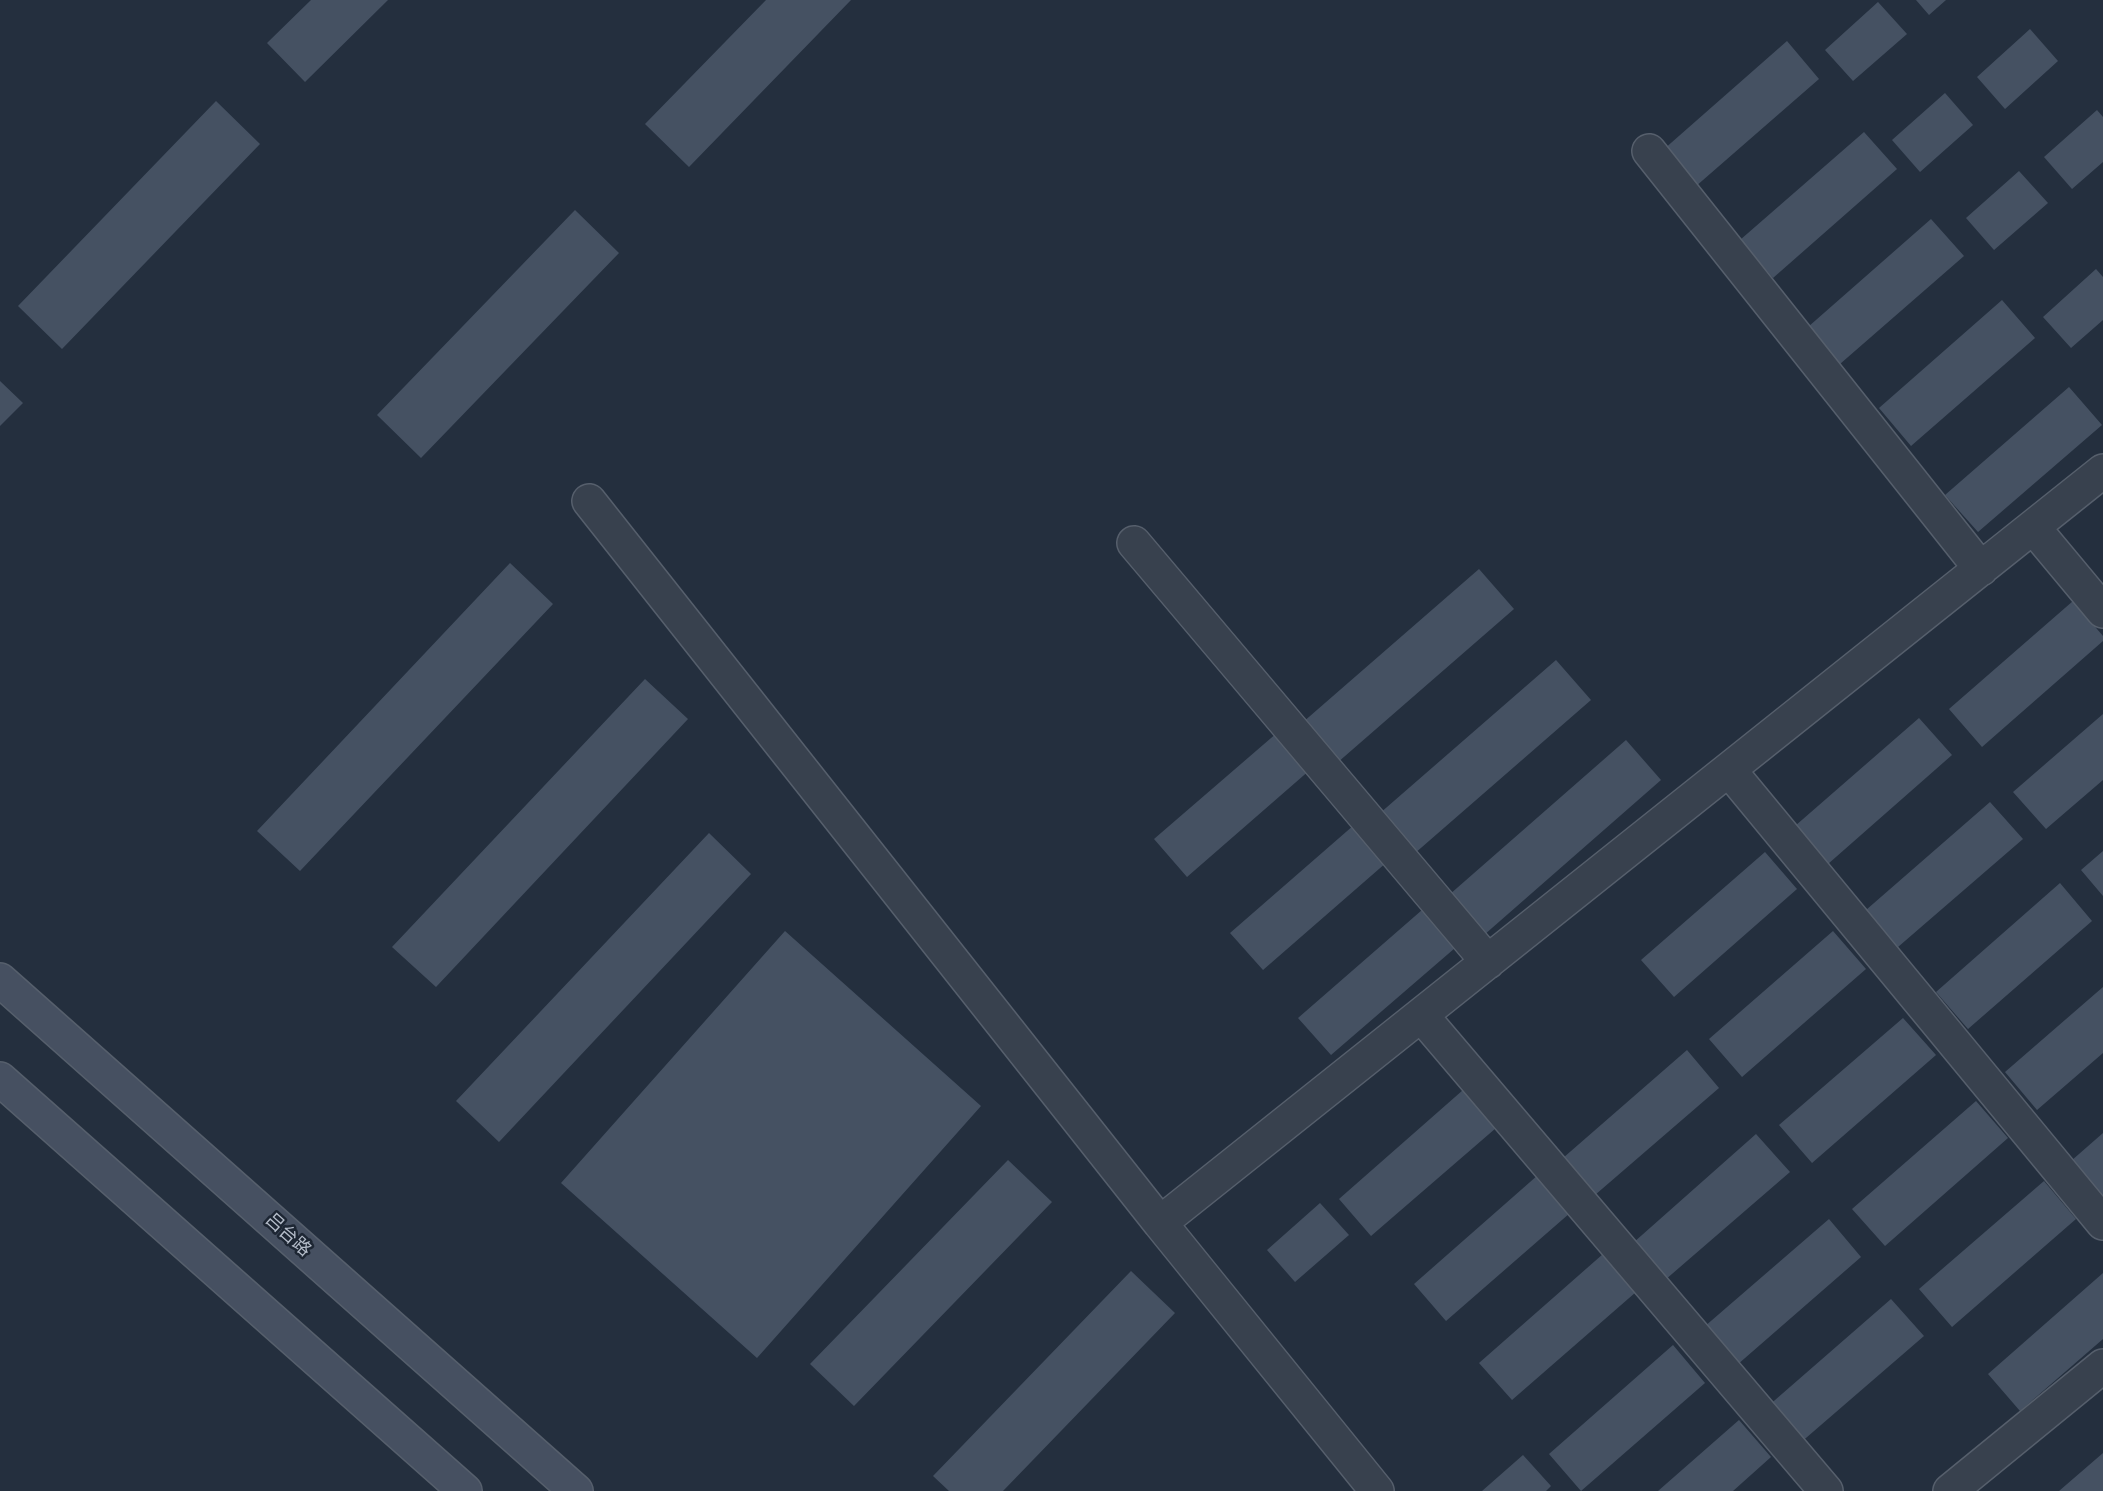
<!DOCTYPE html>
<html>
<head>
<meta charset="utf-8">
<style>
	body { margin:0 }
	canvas { display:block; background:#242f3e }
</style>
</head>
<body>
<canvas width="2103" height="1491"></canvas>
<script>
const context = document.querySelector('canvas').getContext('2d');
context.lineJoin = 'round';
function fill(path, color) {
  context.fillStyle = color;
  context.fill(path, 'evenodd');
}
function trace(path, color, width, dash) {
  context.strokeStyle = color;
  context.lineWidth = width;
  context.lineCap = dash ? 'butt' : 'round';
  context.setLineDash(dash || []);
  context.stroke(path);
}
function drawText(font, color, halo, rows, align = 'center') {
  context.font = font + ' Montserrat,"Noto Sans SC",sans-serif';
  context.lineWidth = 5;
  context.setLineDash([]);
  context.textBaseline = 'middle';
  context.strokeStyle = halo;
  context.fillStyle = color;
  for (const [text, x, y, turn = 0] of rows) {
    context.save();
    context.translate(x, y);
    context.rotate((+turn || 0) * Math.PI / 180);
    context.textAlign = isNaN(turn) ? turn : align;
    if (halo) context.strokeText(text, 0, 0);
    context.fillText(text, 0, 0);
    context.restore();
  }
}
fill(new Path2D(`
	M 311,0 L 388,0 L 305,82 L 267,43 Z
	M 766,0 L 851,0 L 689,167 L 645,124 Z
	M 1916,0 L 1946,0 L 1929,15 Z
	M 1878,2 L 1907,34 L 1853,81 L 1825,50 Z
	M 2030,29 L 2058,61 L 2005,109 L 1977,77 Z
	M 1787,41 L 1819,79 L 1695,187 L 1663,150 Z
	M 1945,93 L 1973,125 L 1920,172 L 1892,140 Z
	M 216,101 L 260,144 L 62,349 L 18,306 Z
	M 2097,110 L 2103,117 L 2103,162 L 2072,189 L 2044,157 Z
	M 1864,132 L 1897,169 L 1773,278 L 1740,240 Z
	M 2019,171 L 2048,203 L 1994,250 L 1966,218 Z
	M 575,210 L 619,253 L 421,458 L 377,415 Z
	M 1931,219 L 1964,256 L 1840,364 L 1808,327 Z
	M 2096,269 L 2103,277 L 2103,320 L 2071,348 L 2043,317 Z
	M 2002,300 L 2035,338 L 1911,446 L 1879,408 Z
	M 0,381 L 23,403 L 0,426 Z
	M 2069,387 L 2102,425 L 1978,532 L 1945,495 Z
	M 510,563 L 553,604 L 300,871 L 257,831 Z
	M 1479,569 L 1514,609 L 1337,763 L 1302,723 Z
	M 2073,601 L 2103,636 L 2103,641 L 1982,747 L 1949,709 Z
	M 1556,660 L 1591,700 L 1414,854 L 1379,814 Z
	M 645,679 L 688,719 L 436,987 L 392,947 Z
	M 2103,714 L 2103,780 L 2046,829 L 2013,792 Z
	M 1919,718 L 1952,755 L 1828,864 L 1795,826 Z
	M 1278,732 L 1311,769 L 1187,877 L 1154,839 Z
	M 1626,740 L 1661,780 L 1484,935 L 1449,895 Z
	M 1990,802 L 2023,839 L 1898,947 L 1866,910 Z
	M 1354,825 L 1387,862 L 1263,970 L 1230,933 Z
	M 709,833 L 751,874 L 499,1142 L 456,1101 Z
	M 2103,851 L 2103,896 L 2081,870 Z
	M 1765,852 L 1797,889 L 1674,997 L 1641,960 Z
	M 2060,883 L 2092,921 L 1968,1029 L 1936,992 Z
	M 1422,910 L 1455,948 L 1331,1055 L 1298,1018 Z
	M 785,931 L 981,1106 L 757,1358 L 561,1183 Z
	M 1833,931 L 1866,969 L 1742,1077 L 1709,1039 Z
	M 2103,987 L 2103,1053 L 2037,1110 L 2005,1072 Z
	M 1903,1018 L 1936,1055 L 1812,1163 L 1779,1125 Z
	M 1687,1050 L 1719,1088 L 1595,1195 L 1563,1158 Z
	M 1463,1090 L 1496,1128 L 1371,1236 L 1339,1199 Z
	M 1976,1101 L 2008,1138 L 1885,1246 L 1852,1209 Z
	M 2103,1133 L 2103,1197 L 2071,1161 Z
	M 1756,1134 L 1790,1172 L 1665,1280 L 1633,1243 Z
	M 1008,1160 L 1052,1202 L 854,1406 L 810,1364 Z
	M 1538,1175 L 1570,1213 L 1446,1321 L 1414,1284 Z
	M 2044,1181 L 2076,1219 L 1952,1327 L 1919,1289 Z
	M 1320,1203 L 1349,1235 L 1295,1282 L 1267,1250 Z
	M 1829,1219 L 1861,1257 L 1737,1365 L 1704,1327 Z
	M 1603,1254 L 1636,1292 L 1512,1400 L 1479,1363 Z
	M 1131,1271 L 1175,1313 L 1003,1491 L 949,1491 L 933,1476 Z
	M 2103,1273 L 2103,1339 L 2020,1411 L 1988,1374 Z
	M 1891,1299 L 1924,1336 L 1799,1444 L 1767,1407 Z
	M 1673,1345 L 1705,1383 L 1581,1491 L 1549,1454 Z
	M 1739,1420 L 1771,1457 L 1733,1491 L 1658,1491 Z
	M 2103,1453 L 2103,1491 L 2059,1491 Z
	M 1523,1455 L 1551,1486 L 1546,1491 L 1482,1491 Z`), '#455162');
const minor = new Path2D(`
	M 1649,151 L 1981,569
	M 589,501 L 1160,1223
	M 2033,527 L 2103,611
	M 1134,543 L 1488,962
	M 1729,770 L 2103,1223
	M 1421,1015 L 1826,1491
	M 1377,1491 L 1160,1223 L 2103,471
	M 1950,1491 L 2103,1366`);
const secondary = new Path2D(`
	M 0,980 L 576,1491
	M 0,1079 L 465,1491`);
trace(minor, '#565f6c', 36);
trace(secondary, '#565f6c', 36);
trace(minor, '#38414e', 33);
trace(secondary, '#465061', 33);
drawText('18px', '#b4bcc9', '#1d2633', [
	["吕台路",288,1235,42]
]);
</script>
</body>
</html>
